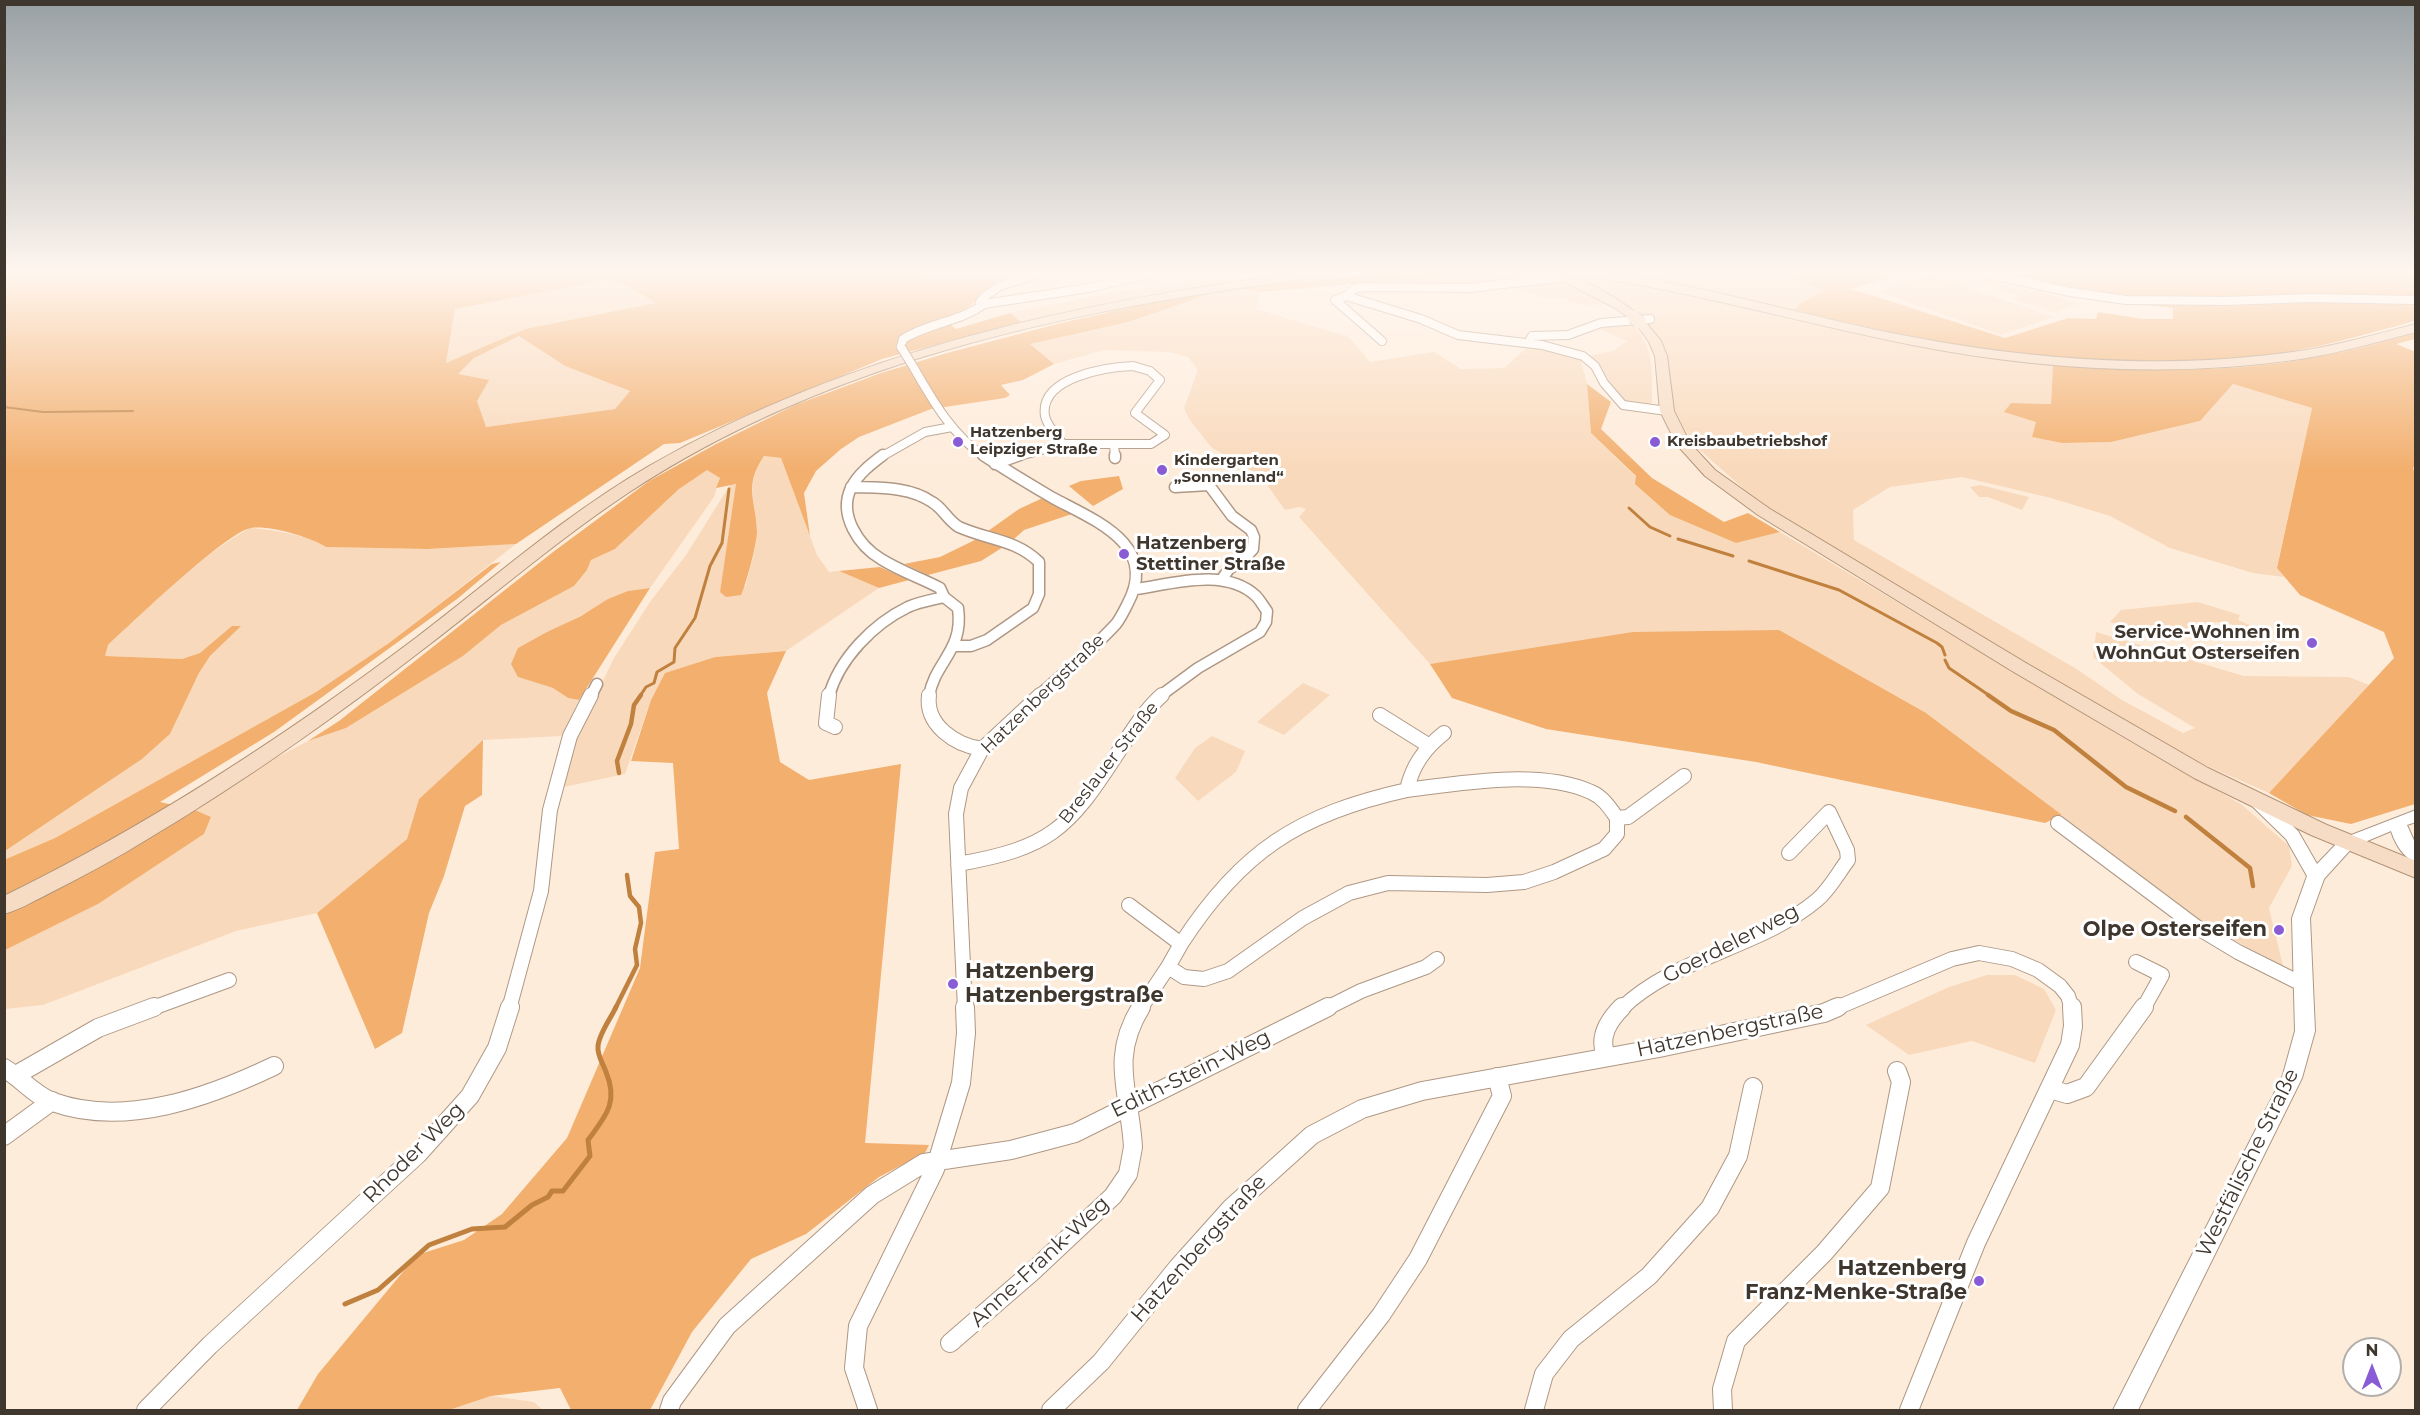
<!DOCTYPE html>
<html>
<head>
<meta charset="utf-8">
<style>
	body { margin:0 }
	#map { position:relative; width:2420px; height:1415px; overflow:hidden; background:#feecdb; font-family:Montserrat,sans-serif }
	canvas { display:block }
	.frame { position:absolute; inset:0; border:6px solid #3f362e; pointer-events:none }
	.north { position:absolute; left:2342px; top:1337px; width:60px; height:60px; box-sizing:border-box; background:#fff; border:2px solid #b2afab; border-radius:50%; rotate:0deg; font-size:16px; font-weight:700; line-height:24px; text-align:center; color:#3f362e }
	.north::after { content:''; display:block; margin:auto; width:21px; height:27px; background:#895cd5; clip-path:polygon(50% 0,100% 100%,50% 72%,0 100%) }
</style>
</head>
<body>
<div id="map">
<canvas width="2420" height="1415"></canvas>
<div class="frame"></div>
<div class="north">N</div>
</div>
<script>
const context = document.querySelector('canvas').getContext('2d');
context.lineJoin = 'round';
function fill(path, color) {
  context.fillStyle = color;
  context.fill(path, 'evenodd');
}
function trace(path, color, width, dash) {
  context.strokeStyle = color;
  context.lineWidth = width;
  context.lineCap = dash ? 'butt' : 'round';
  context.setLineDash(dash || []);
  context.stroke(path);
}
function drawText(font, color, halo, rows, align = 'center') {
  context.font = font + ' Montserrat,sans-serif';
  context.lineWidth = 6;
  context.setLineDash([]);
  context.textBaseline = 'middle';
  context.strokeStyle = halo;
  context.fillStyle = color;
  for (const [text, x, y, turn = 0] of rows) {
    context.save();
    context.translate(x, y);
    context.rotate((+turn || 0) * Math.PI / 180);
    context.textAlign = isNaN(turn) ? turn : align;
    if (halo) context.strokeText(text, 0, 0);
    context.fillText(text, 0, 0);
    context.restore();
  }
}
fill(new Path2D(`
	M 923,272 L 1025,272 L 1004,278 L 921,276 Z
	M 1274,272 L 1301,272 L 1137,297 L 1021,322 L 1010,313 L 1125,290 L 1250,277 Z
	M 1608,272 L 1780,272 L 1826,291 L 1802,302 L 1794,310 L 1692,286 Z
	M 1563,273 L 1691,293 L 1794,318 L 2053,364 L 2051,404 L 2011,403 L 2036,422 L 2032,437 L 2062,443 L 2111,442 L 2200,421 L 2233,384 L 2312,408 L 2277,567 L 2284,577 L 2253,573 L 2170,548 L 2110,516 L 2051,498 L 1962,477 L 1890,487 L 1853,510 L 1854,540 L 2075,668 L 2122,700 L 2183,733 L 2195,728 L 2138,694 L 2093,657 L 2096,632 L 2244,676 L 2349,677 L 2369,685 L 2269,793 L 2166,748 L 1804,532 L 1745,490 L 1693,444 L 1672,405 L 1650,329 L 1589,284 Z
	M 1929,274 L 2054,317 L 2001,335 L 1877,291 Z
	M 1445,276 L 1515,276 L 1517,279 L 1476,284 L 1389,283 L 1391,281 Z
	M 1990,279 L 2032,292 L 2038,290 L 2078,304 L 2054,312 L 2013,299 L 2019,296 L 1979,282 Z
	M 606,280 L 629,287 L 657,303 L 525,329 L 446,364 L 455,309 Z
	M 1559,282 L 1571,284 L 1605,303 L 1589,306 L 1552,296 L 1545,298 L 1509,286 Z
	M 1240,287 L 1260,292 L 1256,309 L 1349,337 L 1370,362 L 1434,352 L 1461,369 L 1504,368 L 1530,345 L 1580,357 L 1587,384 L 1591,433 L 1636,477 L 1736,543 L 1780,532 L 2134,744 L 2241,804 L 2289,846 L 2292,866 L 2269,908 L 2283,966 L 2209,927 L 1926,713 L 1470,659 L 1430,664 L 1299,517 L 1306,509 L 1299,507 L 1285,510 L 1260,475 L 1212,448 L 1189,419 L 1184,408 L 1198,370 L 1188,357 L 1170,352 L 1104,350 L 1054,364 L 1029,344 L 1128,322 L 1228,288 Z
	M 1632,322 C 1655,351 1652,367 1652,402 L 1648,405 C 1641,404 1630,405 1624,402 C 1613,396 1601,366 1589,356 L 1613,351 L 1627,341 L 1595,327 Z
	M 519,336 L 565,366 L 630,391 L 615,409 L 485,427 L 477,401 L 457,374 L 474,358 Z
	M 764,456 L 781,458 L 817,555 L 829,572 L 839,571 L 879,588 L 786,651 L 715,657 L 665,673 L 651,700 L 625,774 L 564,787 L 578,732 L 614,658 L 650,602 L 686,555 L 730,485 L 737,484 L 720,592 L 746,586 C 749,569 757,548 757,531 C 756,498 744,488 764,456 Z
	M 707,469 L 720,478 L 714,497 L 650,588 L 628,591 L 518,648 L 518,677 L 553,688 L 568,698 L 579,700 L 561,736 L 483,740 L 419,799 L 407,839 L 317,913 L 236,931 L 43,1005 L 5,1009 L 4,950 L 98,904 L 204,834 L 211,817 L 195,810 L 270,761 L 308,741 L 346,728 L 463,656 L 501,625 L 574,586 L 587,570 L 591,560 L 615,549 L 679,489 Z
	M 1980,485 L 2029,497 L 2022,510 L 1988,497 L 1979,497 L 1970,487 Z
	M 250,528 C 275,530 304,534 327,547 L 428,549 L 516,544 L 389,643 L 316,692 L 55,838 L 5,860 L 5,851 L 142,759 L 170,734 L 199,673 L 210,656 L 240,626 L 200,653 L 182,659 L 104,656 L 108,645 C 153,604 197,557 250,528 Z
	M 2198,602 L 2240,615 L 2238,620 L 2256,628 C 2237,630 2221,616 2202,626 L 2197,637 L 2164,627 L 2158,637 L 2110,622 L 2121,610 Z
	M 1303,683 L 1330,695 L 1284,735 L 1257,722 Z
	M 1212,736 L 1245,751 L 1236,772 L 1198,801 L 1175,778 L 1195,748 Z
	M 1987,975 L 2015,975 L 2044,989 L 2056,1010 L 2035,1063 L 1972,1041 L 1909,1055 L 1866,1025 L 1949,987 Z
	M 491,1396 L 534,1402 L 543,1410 L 449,1410 Z`), '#f9d9bb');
fill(new Path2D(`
	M 5,272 L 923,272 L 921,276 L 1004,278 L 949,323 L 956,329 L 1010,313 L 1021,322 L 882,359 L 680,443 L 664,444 L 516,544 L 428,549 L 326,547 C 310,537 270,525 251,528 C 226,532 132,623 108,645 L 105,656 L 182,659 L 200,653 L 232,626 L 241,626 L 210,656 L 199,673 L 170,734 L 142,759 L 5,851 ZM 606,280 L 629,287 L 656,303 L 525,329 L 446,363 L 455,309 ZM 519,336 L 565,366 L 630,391 L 615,409 L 486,427 L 477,401 L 489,380 L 458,374 L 474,358 Z
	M 1399,272 L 1529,272 L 1533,275 L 1446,276 L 1260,292 L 1240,287 Z
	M 1780,272 L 1906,272 L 1852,289 L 2005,338 L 2068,318 L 2096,319 L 2098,312 L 2144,319 L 2173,319 L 2173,308 L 2069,296 L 2069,291 L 1984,272 L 2415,272 L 2415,321 C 2373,332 2331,345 2288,352 C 2124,381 1953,349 1794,310 L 1802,302 L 1825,291 Z
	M 1228,288 L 1128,322 L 1030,344 L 1054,364 L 1023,380 L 1001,385 L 1010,395 L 1005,398 L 931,409 L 859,437 L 841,449 L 816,471 L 804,493 L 810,536 L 781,458 L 764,456 C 743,488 756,498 757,532 C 757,543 746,585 741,595 L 726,597 L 720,592 L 736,484 L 716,488 L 720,478 L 707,470 L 679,489 L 615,549 L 591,560 L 587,570 L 574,586 L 501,625 L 463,656 L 346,728 L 308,741 L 339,721 L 553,552 L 649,481 L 716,444 L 795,405 L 881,373 L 947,353 L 1057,324 L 1154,302 Z
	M 2415,333 L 2415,339 L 2396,344 L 2416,352 L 2416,463 L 2413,468 L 2416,477 L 2415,804 L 2351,824 L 2307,815 L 2269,793 L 2394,658 L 2384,632 L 2300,595 L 2277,568 L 2312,408 L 2233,384 L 2200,421 L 2111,442 L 2062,443 L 2032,437 L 2036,422 L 2004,412 L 2011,403 L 2051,404 L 2053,364 C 2120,369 2187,372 2254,366 C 2309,361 2363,348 2415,333 Z
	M 1587,384 L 1611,402 L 1601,429 L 1652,478 L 1724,522 L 1748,513 L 1780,532 L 1736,543 L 1670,515 L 1635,484 L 1636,476 L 1591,433 Z
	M 1119,476 L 1123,489 L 1093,506 L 1069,486 L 1081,481 Z
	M 1047,496 L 1075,513 L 1024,530 L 1014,539 L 988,531 L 1019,509 Z
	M 979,538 L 1008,544 L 981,561 L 928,575 L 904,564 L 940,557 Z
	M 501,562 L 457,599 L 274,732 L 160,802 L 195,810 L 211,817 L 204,834 L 98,904 L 5,950 L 4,860 L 55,838 L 316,692 L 389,643 L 492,564 Z
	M 880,567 L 909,580 L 879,588 L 839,571 Z
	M 650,588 L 579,700 L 568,698 L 553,688 L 518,677 L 511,664 L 518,648 L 547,632 L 581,616 L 608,599 L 628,591 Z
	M 1779,630 L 1926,713 L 2062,815 L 2045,823 L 1756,762 L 1546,729 L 1452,698 L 1430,664 L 1633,632 Z
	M 786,651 L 767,693 L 780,762 L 809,780 L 901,764 L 865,1143 L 929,1145 L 925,1153 L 879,1177 L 806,1234 L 751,1259 L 692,1332 L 650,1410 L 571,1410 L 560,1388 L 491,1396 L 449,1410 L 297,1410 L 318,1374 L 417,1255 L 464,1240 L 502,1214 L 567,1138 L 640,968 L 655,852 L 679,849 L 673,763 L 631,761 L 651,700 L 665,673 L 715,657 Z
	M 483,740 L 482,795 L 465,806 L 444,876 L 429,913 L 402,1033 L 375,1049 L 317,913 L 407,839 L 419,799 Z`), '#f2af6e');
trace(new Path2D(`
	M 4,407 L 43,412 L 133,411`), '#c0813f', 2);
trace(new Path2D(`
	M 1629,508 L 1650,527 L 1670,536
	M 1678,539 L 1733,556
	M 1749,561 L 1839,590 L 1937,643 L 1942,647 L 1945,655
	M 1945,660 L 1949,668 L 1990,696
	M 640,696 L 646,687 L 654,683 L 657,672 L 674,662 L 675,648 L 695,618 L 710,566 L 722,543 L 729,489`), '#c0813f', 3);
trace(new Path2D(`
	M 1988,695 L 2011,711 L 2054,730 L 2126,787 L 2175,811
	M 619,773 L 617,761 L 631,724 L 634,705 L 641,695
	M 2186,817 L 2250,868 L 2253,886
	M 615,1009 L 637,965 L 635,949 L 641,923 L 639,907 L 630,896 L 627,875`), '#c0813f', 4.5);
trace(new Path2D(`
	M 345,1304 L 378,1290 L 429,1245 L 472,1229 L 505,1227 L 532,1205 L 548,1197 L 552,1191 L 563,1191 L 590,1156 L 588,1140 C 605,1117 619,1103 606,1072 C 603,1063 597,1056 598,1046 C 599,1034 611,1018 616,1007`), '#c0813f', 5);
const minorFar3 = new Path2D(`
	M 1980,272 L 2070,292 L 2126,300 L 2225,301 L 2311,298 L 2416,300
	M 1564,277 L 1470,288 L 1363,287 L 1354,289 L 1346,296 L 1421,319 L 1458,335 L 1542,345 L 1583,356 L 1595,366 L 1604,383 L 1623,405 L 1667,411
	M 1346,296 L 1335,300 L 1382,341
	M 984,304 L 1089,288 L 1157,272
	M 984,304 L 980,302 L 985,296 L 1000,286 L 1045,272
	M 1528,343 L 1532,336 L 1568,335 L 1601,323 L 1650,319
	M 901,347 L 903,339 C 928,323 960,322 984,304
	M 1133,366 L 1150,371 L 1160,380 L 1135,413 L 1165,435 L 1151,444 L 1063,444 C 1057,436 1047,426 1045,416 C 1039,377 1107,367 1133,366 Z
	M 914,368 C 933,401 952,435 985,457
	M 1114,444 L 1115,457
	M 881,457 L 925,432 L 952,427
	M 1016,457 L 1063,444`);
const minorFar2 = new Path2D(`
	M 883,455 C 871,464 858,474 851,488 C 838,515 859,546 881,559 C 900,571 921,578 940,588 L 944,597 L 958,608 C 964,651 935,661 929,696
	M 983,455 C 1006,470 1029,484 1053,498 C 1096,521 1160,545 1127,605 C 1124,611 1120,619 1116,624 C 1092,650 1064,673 1038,696
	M 1115,455 L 1115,458
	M 995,464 L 1020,455
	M 851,487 C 878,488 909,486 932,502 C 943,508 948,521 959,527 C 988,540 1015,539 1039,562 L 1039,594 L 1033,608 L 987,640 L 971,646 L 953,646
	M 1175,487 L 1209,485 L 1232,516 L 1251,530 L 1254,537 L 1253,549 L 1242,561 L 1229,569 L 1222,579
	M 1136,589 C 1172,584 1225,567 1256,596 C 1260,600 1263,606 1267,611 L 1266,622 L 1260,632 L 1198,668 L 1160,696
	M 591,696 L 597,684
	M 829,696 C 839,659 873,624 908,607 C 919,602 932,600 944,597`);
const minorFar1 = new Path2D(`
	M 829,695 L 826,723 L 835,727
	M 929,695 C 925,725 955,745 982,749
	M 1380,715 L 1428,745
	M 1444,733 C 1425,748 1412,765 1407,790 C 1461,783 1540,769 1591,792 C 1603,797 1610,808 1617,818
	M 2058,823 L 2198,928 L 2238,952 L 2302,984
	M 958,864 C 1049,848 1068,830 1117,754 C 1131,733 1143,712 1162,695
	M 1129,905 L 1181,944 C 1241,851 1299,814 1407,790
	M 2136,962 L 2162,975 L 2143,1009
	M 1168,967 L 1181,944
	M 150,1009 L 229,980
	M 509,1009 L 541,891 L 550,810 L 570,736 L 591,695
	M 965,1009 L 956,814 L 961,788 L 982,749 L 1040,695
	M 1140,1009 L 1168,967 L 1184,977 L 1204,979 L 1228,971 L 1303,918 L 1349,893 L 1388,883 L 1487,885 L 1524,882 L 1554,872 L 1604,849 L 1617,834 L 1617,818 L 1628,817 L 1684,776
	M 1325,1009 L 1361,991 L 1426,967 L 1437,959
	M 1621,1009 C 1676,956 1760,948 1817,900 C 1830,889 1838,873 1848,860 L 1847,850 L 1829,812 L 1789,853
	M 1834,1009 L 1952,959 L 1979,953 L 2012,959 L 2038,970 L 2060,986 L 2068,996 L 2072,1009`);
const minor = new Path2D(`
	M 1606,1056 C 1598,1037 1608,1021 1622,1007
	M 4,1068 C 21,1078 34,1095 53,1102 C 125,1128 209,1097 274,1066
	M 16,1075 L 98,1028 L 154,1007
	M 2050,1089 L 2067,1094 L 2086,1087 L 2144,1007
	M 4,1136 L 52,1101
	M 950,1343 L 1032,1272 L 1113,1196 L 1128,1174 L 1133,1147 C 1130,1092 1109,1059 1141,1007
	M 146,1410 L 210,1345 L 418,1154 L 470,1096 L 497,1048 L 510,1007
	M 669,1410 L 672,1401 L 727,1326 L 872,1195 L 924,1163 L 1011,1150 L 1075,1133 L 1328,1007
	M 868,1410 L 854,1368 L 858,1326 L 935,1169 L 961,1083 L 966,1033 L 965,1007
	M 1051,1410 L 1101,1362 L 1178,1267 L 1231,1208 L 1312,1135 L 1362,1109 L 1422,1091 L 1659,1048 L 1824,1013 L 1838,1007
	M 1307,1410 L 1381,1315 L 1418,1259 L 1502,1096 L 1497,1077
	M 1534,1410 L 1544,1374 L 1571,1339 L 1649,1276 L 1710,1208 L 1738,1156 L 1753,1087
	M 1723,1410 L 1722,1389 L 1736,1341 L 1824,1253 L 1880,1188 L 1901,1082 L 1897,1071
	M 1909,1410 L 1976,1243 L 2070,1045 L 2073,1026 L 2072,1007`);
const tertiary = new Path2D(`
	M 2257,796 L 2263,797 L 2298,831 L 2317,864 L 2341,839 L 2416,810 L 2416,822 L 2407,825 L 2416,845 L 2416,862 C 2403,858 2395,843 2391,831 L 2353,847 L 2324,879 L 2310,918 L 2315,1031 L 2302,1078 L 2138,1410 L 2113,1410 L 2282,1078 L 2295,1031 L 2292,918 L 2307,876 L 2286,839 L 2251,805 L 2249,801 L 2251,797 Z`);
const primary = new Path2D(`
	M 1311,272 L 1342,272 L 1336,275 C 1091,306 838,354 628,493 C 559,539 496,593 430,644 C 341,713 248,779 151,837 C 117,858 82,877 46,895 C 32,902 19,910 4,914 L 4,896 C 151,824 287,735 417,637 C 493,579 566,514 649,466 C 852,350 1081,300 1311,272 Z
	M 1546,272 C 1573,270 1617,298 1638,314 L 1639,318 L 1643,319 L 1661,341 L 1667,356 L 1674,411 L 1690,443 L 1715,470 L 1770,509 L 2026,663 L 2208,768 L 2327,825 L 2416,861 L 2416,878 L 2311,835 L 2194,778 L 2012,671 L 1758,515 L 1705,476 L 1677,445 L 1660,411 L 1655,356 L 1649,342 L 1634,321 L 1613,307 Z
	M 1573,272 C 1609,269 1646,278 1681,285 C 1745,298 1808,315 1872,329 C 2013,359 2157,372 2300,351 C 2339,345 2377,334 2416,324 L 2416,332 C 2378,342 2339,353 2301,359 C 2171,378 2040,370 1912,345 C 1801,323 1692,291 1579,275 Z`);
trace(minorFar3, '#ae9885', 10);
trace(minorFar2, '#ae9885', 13);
trace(minorFar1, '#ae9885', 16);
trace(minor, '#ae9885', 20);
trace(tertiary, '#ae9885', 2);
trace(primary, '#b29376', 2);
trace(minorFar3, '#fff', 8);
trace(minorFar2, '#fff', 10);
trace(minorFar1, '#fff', 14);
trace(minor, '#fff', 18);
fill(tertiary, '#fff');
fill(primary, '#f6dcc4');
const minorBridge = new Path2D(`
	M 901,347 L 914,368`);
const primaryBridge = new Path2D(`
	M 1634,317 L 1639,322`);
trace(minorBridge, '#ae9885', 10, []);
trace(primaryBridge, '#b29376', 14, []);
trace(minorBridge, '#fff', 8);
trace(primaryBridge, '#f6dcc4', 13);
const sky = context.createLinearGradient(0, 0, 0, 470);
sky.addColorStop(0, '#98a0a4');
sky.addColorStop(0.58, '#fff6ef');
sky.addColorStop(1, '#fff6ef00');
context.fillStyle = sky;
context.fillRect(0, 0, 2420, 470);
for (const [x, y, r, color] of [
	[958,442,6,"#895cd5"],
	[1655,442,6,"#895cd5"],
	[1162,470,6,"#895cd5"],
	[1124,554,6,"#895cd5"],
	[2312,643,6,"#895cd5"],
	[2279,930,6,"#895cd5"],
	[953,984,6,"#895cd5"],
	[1979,1281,6,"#895cd5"]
]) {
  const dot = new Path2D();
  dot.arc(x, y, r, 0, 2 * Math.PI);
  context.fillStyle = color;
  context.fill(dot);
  trace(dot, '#fff', 2);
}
drawText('bold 15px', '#3f362e', '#fff', [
	["Hatzenberg",970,433],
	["Leipziger Straße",970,450],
	["Kreisbaubetriebshof",1667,442],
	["Kindergarten",1174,461],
	["„Sonnenland“",1174,478]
], 'left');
drawText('bold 18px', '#3f362e', '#fff', [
	["Hatzenberg",1136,544],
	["Stettiner Straße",1136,565],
	["Service-Wohnen im",2300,633,"right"],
	["WohnGut Osterseifen",2300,654,"right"]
], 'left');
drawText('18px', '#3f362e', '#fff', [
	["Hatzenbergstraße",1043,694,-44],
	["Breslauer Straße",1109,763,-52]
]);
drawText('bold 21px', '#3f362e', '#fff', [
	["Olpe Osterseifen",2267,930],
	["Hatzenberg",965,972,"left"],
	["Hatzenbergstraße",965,996,"left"],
	["Hatzenberg",1967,1269],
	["Franz-Menke-Straße",1967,1293]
], 'right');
drawText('21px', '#3f362e', '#fff', [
	["Goerdelerweg",1731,944,-27],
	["Hatzenbergstraße",1730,1031,-12],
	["Edith-Stein-Weg",1191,1074,-26],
	["Rhoder Weg",414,1153,-45],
	["Westfälische Straße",2248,1163,-64],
	["Hatzenbergstraße",1199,1249,-48],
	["Anne-Frank-Weg",1040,1262,-43]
]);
</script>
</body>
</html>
